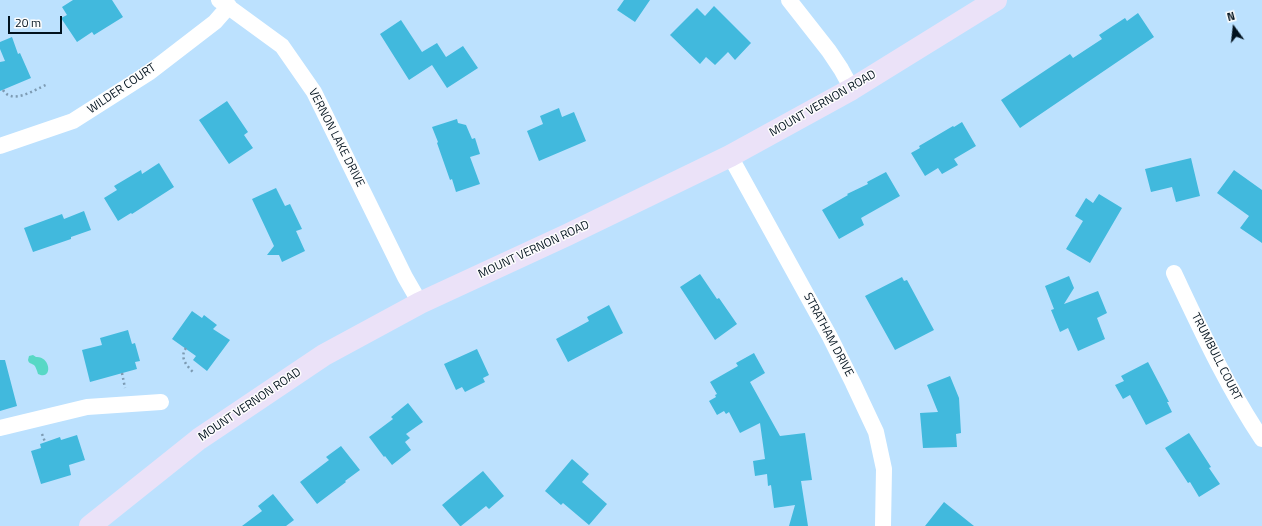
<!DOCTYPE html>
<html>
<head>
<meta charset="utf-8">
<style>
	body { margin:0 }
	#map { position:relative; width:1262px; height:526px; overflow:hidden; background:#bce1fe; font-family:"Titillium Web",sans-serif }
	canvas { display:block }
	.north { position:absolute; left:1214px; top:8px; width:40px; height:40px; -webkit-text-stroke:3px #fdfdfd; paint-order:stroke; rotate:345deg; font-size:11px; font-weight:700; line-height:16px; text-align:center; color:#02121e }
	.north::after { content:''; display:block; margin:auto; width:14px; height:18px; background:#02121e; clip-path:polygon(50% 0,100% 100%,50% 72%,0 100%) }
	.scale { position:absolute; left:8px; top:16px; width:54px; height:18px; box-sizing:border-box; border:2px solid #02121e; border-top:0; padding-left:5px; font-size:12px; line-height:14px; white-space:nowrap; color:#02121e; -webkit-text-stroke:3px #fdfdfd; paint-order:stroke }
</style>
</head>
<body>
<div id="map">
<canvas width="1262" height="526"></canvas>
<div class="north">N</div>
<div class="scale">20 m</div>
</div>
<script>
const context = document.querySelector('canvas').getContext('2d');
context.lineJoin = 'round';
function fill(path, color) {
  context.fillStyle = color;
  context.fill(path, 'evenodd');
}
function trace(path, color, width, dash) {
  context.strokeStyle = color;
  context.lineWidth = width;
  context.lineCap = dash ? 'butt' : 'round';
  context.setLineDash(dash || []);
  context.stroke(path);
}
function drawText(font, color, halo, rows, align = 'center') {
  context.font = font + ' "Titillium Web",sans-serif';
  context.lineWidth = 3;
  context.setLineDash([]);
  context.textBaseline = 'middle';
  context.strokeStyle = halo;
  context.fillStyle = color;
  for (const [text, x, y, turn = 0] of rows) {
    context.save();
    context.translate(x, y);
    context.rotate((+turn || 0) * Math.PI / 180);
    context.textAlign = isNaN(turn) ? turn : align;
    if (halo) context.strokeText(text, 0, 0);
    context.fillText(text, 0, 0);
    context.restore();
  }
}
fill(new Path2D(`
	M 33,355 L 36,357 C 51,356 53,381 38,374 C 37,371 36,367 34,365 C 31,363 29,364 28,360 L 29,356 Z`), '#58d8c5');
fill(new Path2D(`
	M 73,0 L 112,0 L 123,17 L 94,35 L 92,32 L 77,42 L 61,18 L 67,15 L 62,7 Z
	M 624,0 L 650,0 L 635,22 L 617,10 Z
	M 714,6 L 751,43 L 735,60 L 728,52 L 715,65 L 706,57 L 700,64 L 670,35 L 697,8 L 705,16 Z
	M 1138,13 L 1154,37 L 1020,128 L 1001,100 L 1070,54 L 1073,58 L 1102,39 L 1099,35 L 1125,18 L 1127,21 Z
	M 401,20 L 422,52 L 437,43 L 446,57 L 463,46 L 478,68 L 447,88 L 432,65 L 409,80 L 380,34 Z
	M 12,37 L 18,54 L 20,53 L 31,78 L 0,91 L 0,62 L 5,61 L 0,49 L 0,42 Z
	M 227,101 L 248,132 L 244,135 L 253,148 L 229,164 L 199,120 Z
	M 559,108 L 562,117 L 574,112 L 586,141 L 539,161 L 527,131 L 543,124 L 540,116 Z
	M 457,119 L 458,123 L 466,125 L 472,139 L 475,138 L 480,154 L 470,157 L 480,184 L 456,192 L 452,179 L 450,180 L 437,143 L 438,142 L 432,127 Z
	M 962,122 L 976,146 L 954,159 L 958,165 L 942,174 L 938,168 L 925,176 L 911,153 L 920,148 L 919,146 L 931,139 L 953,126 L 954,127 Z
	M 1191,158 L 1200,196 L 1176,202 L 1172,187 L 1151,192 L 1145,169 Z
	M 159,163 L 174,187 L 132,214 L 131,213 L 118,221 L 104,198 L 117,190 L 114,186 L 141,170 L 142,174 Z
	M 1234,170 L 1262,190 L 1262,243 L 1240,228 L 1249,216 L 1217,193 Z
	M 886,172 L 900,196 L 861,218 L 864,225 L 839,239 L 822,210 L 848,195 L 847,194 L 868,184 L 867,182 Z
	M 276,188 L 285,206 L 290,204 L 302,229 L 296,231 L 305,251 L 282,262 L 279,255 L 267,255 L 274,246 L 252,199 Z
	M 1099,194 L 1122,208 L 1090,263 L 1066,249 L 1083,221 L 1075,216 L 1086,198 L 1093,203 Z
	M 84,211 L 91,230 L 71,237 L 71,239 L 33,252 L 24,228 L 62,214 L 64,219 Z
	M 700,274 L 717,299 L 719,298 L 737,324 L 715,340 L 680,287 Z
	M 1069,276 L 1074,288 L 1064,304 L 1098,291 L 1107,313 L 1097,318 L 1105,339 L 1078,351 L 1068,328 L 1060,332 L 1051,310 L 1054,309 L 1045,286 Z
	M 902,277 L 904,281 L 907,280 L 934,330 L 895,350 L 865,296 Z
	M 609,305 L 623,333 L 568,362 L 556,339 L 589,321 L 587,317 Z
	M 192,311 L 202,318 L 204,315 L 217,325 L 213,329 L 230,340 L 207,371 L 193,360 L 196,356 L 172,339 Z
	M 128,330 L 132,344 L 135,343 L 140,361 L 135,362 L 137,369 L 90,382 L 82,350 L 102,345 L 100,338 Z
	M 477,349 L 489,375 L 483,378 L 485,382 L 465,392 L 462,387 L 456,390 L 444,364 Z
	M 754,353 L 765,373 L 750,382 L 780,436 L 805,433 L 812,480 L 801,481 L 808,526 L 789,526 L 795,505 L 774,508 L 771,485 L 768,486 L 767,474 L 755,476 L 753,461 L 765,459 L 760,423 L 740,433 L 729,412 L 726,414 L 724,411 L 717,415 L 709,401 L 716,397 L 715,395 L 717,394 L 710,382 L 738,366 L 736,363 Z
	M 0,360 L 5,360 L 17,406 L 0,411 Z
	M 1148,362 L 1169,402 L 1167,402 L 1172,412 L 1146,425 L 1130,395 L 1123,399 L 1115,385 L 1124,381 L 1121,376 Z
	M 950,376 L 959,398 L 961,433 L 956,434 L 957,447 L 923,448 L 920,413 L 938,412 L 927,385 Z
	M 408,403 L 423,422 L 406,434 L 410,438 L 405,442 L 411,450 L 392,465 L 385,456 L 384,457 L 369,437 L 393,419 L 391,417 Z
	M 1189,433 L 1211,467 L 1209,468 L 1220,484 L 1199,497 L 1190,482 L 1188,483 L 1165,448 Z
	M 77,435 L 85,460 L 69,465 L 71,475 L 41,484 L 31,451 L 41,448 L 40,444 L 60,437 L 61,440 Z
	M 341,446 L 360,470 L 345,481 L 346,482 L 317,504 L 300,482 L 329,460 L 326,457 Z
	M 572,459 L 589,474 L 582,482 L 607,504 L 589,525 L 563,503 L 561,505 L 545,491 Z
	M 483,471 L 504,496 L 489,509 L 486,506 L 461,526 L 460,526 L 442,505 Z
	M 273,494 L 294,520 L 286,526 L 242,526 L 262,511 L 258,506 Z
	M 944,502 L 974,526 L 925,526 Z`), '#41b9dd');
trace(new Path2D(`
	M 3,90 C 12,105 34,90 46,85
	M 186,348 C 179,358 187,366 194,373
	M 122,373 L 125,388
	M 42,434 L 45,442`), '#7d9bb3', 2.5, [2, 3]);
trace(new Path2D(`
	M 219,0 L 282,46 L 314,92 L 405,277 L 420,303
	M 789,0 L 829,51 L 841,69 L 852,89
	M 0,146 L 73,121 L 150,72 L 215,22 L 229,6
	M 730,156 L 830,337 L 853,383 L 876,432 L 884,469 L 883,526
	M 1174,273 C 1201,330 1227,387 1262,439
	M 0,428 L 87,407 L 161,402`), '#fff', 16);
trace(new Path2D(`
	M 90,526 L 199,439 L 324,355 L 420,303 L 567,235 L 730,156 L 852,89 L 996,0`), '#ebe2f8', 22);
drawText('12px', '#02121e', '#fdfdfd', [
	["WILDER COURT",122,89,-34],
	["MOUNT VERNON ROAD",823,104,-30],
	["VERNON LAKE DRIVE",336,138,63],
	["MOUNT VERNON ROAD",534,250,-25],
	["STRATHAM DRIVE",828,335,62],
	["TRUMBULL COURT",1216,357,63],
	["MOUNT VERNON ROAD",250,405,-34]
]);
</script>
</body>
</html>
